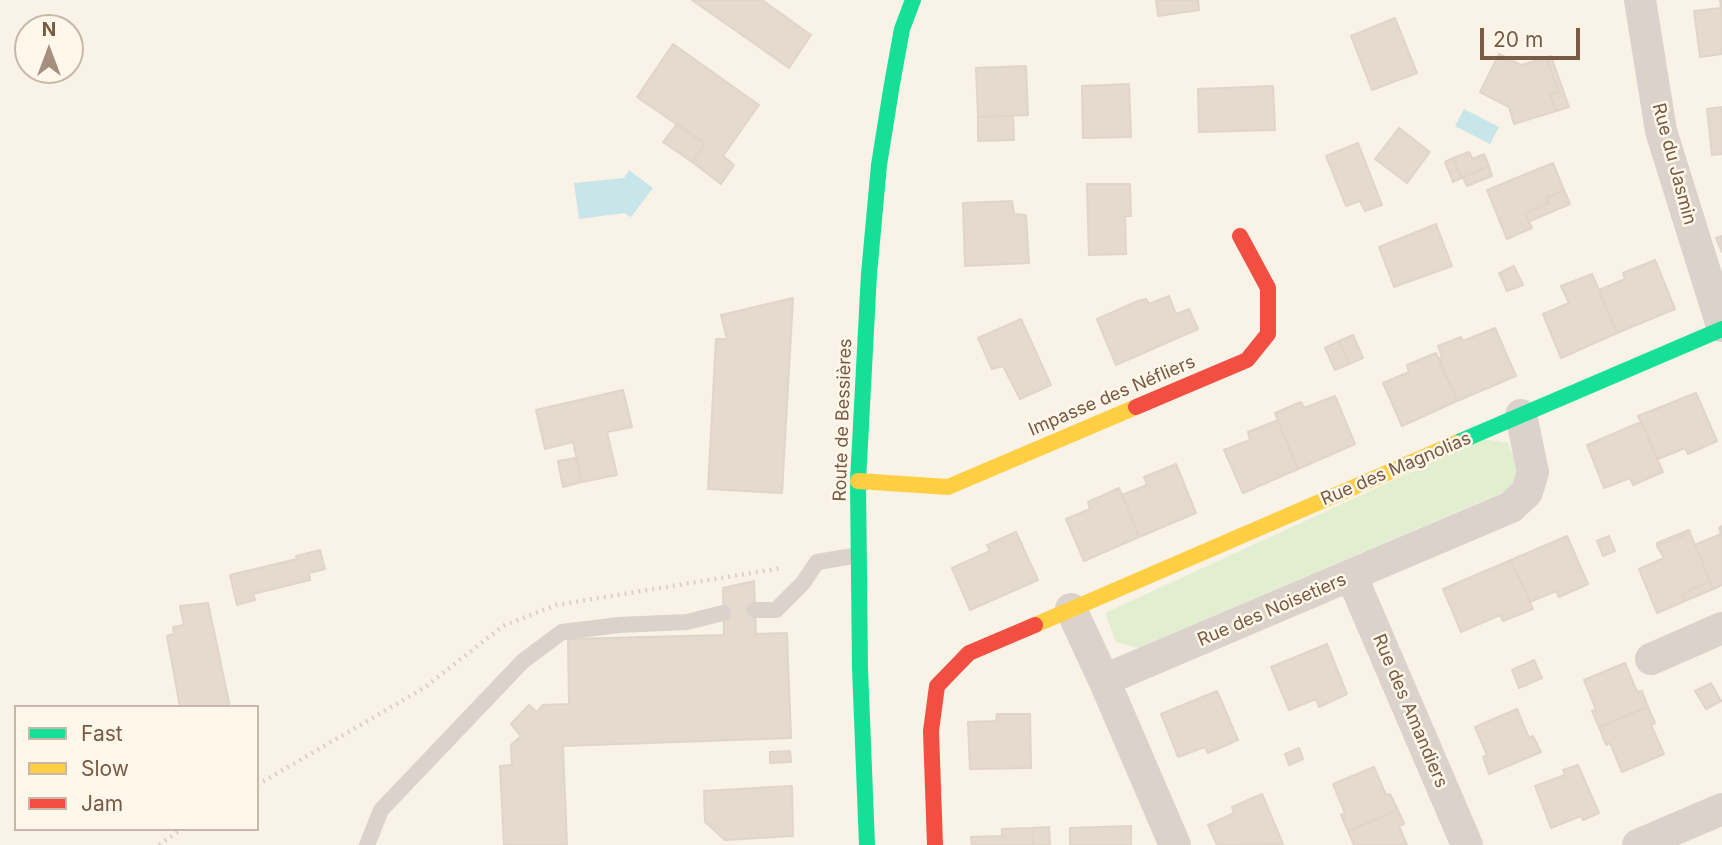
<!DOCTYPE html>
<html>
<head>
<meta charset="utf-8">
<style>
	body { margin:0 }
	#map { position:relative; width:1722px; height:845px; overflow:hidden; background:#f8f2e7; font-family:Inter,sans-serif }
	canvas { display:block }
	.legend { position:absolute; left:14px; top:705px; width:245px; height:126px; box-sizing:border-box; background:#fff7e9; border:2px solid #c9b8a7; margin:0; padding:9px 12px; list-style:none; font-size:21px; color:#785a45 }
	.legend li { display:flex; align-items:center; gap:14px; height:35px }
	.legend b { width:35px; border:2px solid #c9b8a7 }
	.north { position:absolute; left:14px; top:14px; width:70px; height:70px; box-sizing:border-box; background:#fff7e9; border:2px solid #c9b8a7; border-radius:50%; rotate:0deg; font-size:19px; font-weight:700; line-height:28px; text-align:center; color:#785a45 }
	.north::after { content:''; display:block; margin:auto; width:24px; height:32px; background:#a58f7e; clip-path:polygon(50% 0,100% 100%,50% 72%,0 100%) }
	.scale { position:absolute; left:1480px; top:28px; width:100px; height:32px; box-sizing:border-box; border:4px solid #785a45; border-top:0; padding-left:9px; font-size:21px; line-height:24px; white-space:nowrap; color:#785a45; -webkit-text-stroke:5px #fff7e9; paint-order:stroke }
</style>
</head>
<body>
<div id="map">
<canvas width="1722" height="845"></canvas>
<ul class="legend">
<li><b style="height:9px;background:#16e098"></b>Fast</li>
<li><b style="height:9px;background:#ffcf43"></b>Slow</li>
<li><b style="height:9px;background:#f24e42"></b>Jam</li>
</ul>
<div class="north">N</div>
<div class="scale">20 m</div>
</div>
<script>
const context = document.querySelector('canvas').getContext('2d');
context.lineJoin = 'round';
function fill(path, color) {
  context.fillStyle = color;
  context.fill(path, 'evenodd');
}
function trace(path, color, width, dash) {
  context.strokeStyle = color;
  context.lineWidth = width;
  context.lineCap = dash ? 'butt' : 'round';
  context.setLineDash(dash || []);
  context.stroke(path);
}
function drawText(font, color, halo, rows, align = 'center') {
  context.font = font + ' Inter,sans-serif';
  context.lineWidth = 5;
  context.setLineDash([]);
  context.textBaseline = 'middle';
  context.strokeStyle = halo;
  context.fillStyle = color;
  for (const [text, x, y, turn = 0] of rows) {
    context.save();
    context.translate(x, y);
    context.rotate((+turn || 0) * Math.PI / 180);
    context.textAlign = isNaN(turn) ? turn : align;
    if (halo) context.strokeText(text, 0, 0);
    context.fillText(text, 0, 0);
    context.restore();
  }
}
fill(new Path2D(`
	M 1483,439 L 1508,443 L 1520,471 L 1513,488 L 1138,648 L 1116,642 L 1105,613 Z`), '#e1efd0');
fill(new Path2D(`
	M 1464,109 L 1499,127 L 1490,144 L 1455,126 Z
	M 629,170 L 653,188 L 631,217 L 624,213 L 579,219 L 574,183 L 624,178 Z`), '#c8e5e9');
const building = new Path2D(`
	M 692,0 L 762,0 L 811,35 L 789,68 Z
	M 1156,0 L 1198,0 L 1199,10 L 1158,16 Z
	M 1720,0 L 1722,0 L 1722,54 L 1700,57 L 1694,11 L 1721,8 Z
	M 1395,18 L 1417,73 L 1372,90 L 1351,36 Z
	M 673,44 L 759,105 L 723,156 L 734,165 L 721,184 L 692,162 L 705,144 L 637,97 Z
	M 1499,54 L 1521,65 L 1546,58 L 1559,92 L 1550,95 L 1556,111 L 1514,124 L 1509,107 L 1480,92 Z
	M 1551,56 L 1569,107 L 1556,111 L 1550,95 L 1559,92 L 1546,58 Z
	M 1026,66 L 1028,115 L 978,117 L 976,68 Z
	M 1129,84 L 1131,137 L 1083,138 L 1082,86 Z
	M 1273,86 L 1275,130 L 1199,132 L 1198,89 Z
	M 1722,107 L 1722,154 L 1712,155 L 1707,109 Z
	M 1013,116 L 1014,140 L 978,141 L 978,117 Z
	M 677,124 L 705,144 L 692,162 L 663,142 Z
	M 1399,128 L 1430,152 L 1407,183 L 1375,159 Z
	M 1358,143 L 1382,205 L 1365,211 L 1360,201 L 1346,206 L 1326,156 Z
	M 1469,152 L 1473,159 L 1484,154 L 1489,166 L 1461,178 L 1453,158 Z
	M 1453,158 L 1461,178 L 1453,182 L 1445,162 Z
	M 1553,163 L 1564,190 L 1546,198 L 1549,203 L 1525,213 L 1532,228 L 1507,239 L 1487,190 Z
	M 1489,166 L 1492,176 L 1467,186 L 1463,177 Z
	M 1087,184 L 1130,184 L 1131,216 L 1125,216 L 1126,254 L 1089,255 Z
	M 1564,190 L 1570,204 L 1528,222 L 1525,213 L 1549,203 L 1546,198 Z
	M 1012,201 L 1014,214 L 1026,215 L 1029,263 L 965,266 L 963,203 Z
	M 1436,224 L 1452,266 L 1394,287 L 1379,247 Z
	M 1722,236 L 1722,252 L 1716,238 Z
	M 1655,260 L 1675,309 L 1617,333 L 1599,290 L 1625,279 L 1623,273 Z
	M 1514,266 L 1523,285 L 1507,291 L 1499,273 Z
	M 1592,274 L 1617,333 L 1561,358 L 1543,314 L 1569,303 L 1561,286 Z
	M 1169,296 L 1176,314 L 1189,309 L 1198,329 L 1116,365 L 1097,319 L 1138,301 L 1146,299 L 1149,304 Z
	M 793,298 L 782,493 L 708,489 L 716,339 L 727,339 L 721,315 Z
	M 1021,319 L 1051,385 L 1020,399 L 1003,366 L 992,369 L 978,338 Z
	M 1495,328 L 1516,376 L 1457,401 L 1439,358 L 1442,357 L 1438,346 L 1461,337 L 1463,341 Z
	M 1353,335 L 1363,358 L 1349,364 L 1339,341 Z
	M 1339,341 L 1349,364 L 1335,370 L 1325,348 Z
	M 1436,353 L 1457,401 L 1402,426 L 1383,383 L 1409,372 L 1407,365 Z
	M 623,390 L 632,427 L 607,432 L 617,475 L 582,482 L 573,442 L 545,449 L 536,410 Z
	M 1696,393 L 1717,441 L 1688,454 L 1685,448 L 1658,459 L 1638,416 Z
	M 1335,396 L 1355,444 L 1298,469 L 1275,413 L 1301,402 L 1304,408 Z
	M 1278,420 L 1298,469 L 1243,493 L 1224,450 L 1250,440 L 1248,432 Z
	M 1641,422 L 1663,472 L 1633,485 L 1630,478 L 1604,488 L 1587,445 Z
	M 576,458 L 582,482 L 563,487 L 558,461 Z
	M 1176,464 L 1196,513 L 1139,537 L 1122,495 L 1147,485 L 1144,477 Z
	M 1119,488 L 1139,537 L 1084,561 L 1066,519 L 1090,509 L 1088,502 Z
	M 1722,526 L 1722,585 L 1713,589 L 1695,545 L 1721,534 L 1719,528 Z
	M 1689,530 L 1690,533 L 1657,546 L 1657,543 Z
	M 1016,532 L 1038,580 L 970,610 L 952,568 L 990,551 L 987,545 Z
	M 1690,533 L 1710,581 L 1682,594 L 1685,601 L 1657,613 L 1639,569 L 1664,558 L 1657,546 Z
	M 1567,536 L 1588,584 L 1559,597 L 1556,591 L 1530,602 L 1511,560 Z
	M 1609,536 L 1615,551 L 1603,556 L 1597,541 Z
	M 320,550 L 325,569 L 309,573 L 310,580 L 253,594 L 255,600 L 237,605 L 230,575 L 297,559 L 296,556 Z
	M 1511,560 L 1533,609 L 1503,621 L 1500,615 L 1461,632 L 1443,589 Z
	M 754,581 L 756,634 L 787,633 L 791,738 L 563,746 L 567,845 L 504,845 L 500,766 L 512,765 L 511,745 L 521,736 L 511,724 L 529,705 L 537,712 L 543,705 L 569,704 L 568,639 L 724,635 L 723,588 Z
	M 1710,581 L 1713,589 L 1685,601 L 1682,594 Z
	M 208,603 L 230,707 L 180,707 L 167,636 L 174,634 L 173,627 L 184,625 L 180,606 Z
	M 1327,644 L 1347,694 L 1319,707 L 1316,699 L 1289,710 L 1271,667 Z
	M 1534,660 L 1542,678 L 1519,688 L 1512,670 Z
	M 1625,663 L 1637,692 L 1642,691 L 1648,707 L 1599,727 L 1592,711 L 1596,710 L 1584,680 Z
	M 1711,683 L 1721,701 L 1706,709 L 1695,691 Z
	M 1217,691 L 1238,740 L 1208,753 L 1205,747 L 1178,757 L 1161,714 Z
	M 1648,707 L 1655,723 L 1651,725 L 1664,754 L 1622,772 L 1610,743 L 1606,745 L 1599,727 Z
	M 1517,709 L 1529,738 L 1533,736 L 1541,752 L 1489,774 L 1483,757 L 1487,755 L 1475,727 Z
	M 997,714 L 1030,714 L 1031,768 L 970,769 L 968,722 L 996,721 Z
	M 1299,748 L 1303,759 L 1289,765 L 1285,754 Z
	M 790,751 L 791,762 L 770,763 L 770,752 Z
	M 1578,765 L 1599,813 L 1583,820 L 1581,816 L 1551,828 L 1535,786 L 1565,775 L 1563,770 Z
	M 1374,767 L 1386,795 L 1390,794 L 1398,810 L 1348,831 L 1341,815 L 1345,813 L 1333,784 Z
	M 792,786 L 793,836 L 725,840 L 705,822 L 704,791 Z
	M 1262,794 L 1283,844 L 1217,845 L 1208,825 L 1234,813 L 1232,807 Z
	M 1398,810 L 1404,824 L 1399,826 L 1407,845 L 1354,845 L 1348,831 Z
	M 1131,826 L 1131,845 L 1070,845 L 1070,828 Z
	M 1049,827 L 1050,845 L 1033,845 L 1032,828 Z
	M 1032,828 L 1033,845 L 972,845 L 971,837 L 1002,836 L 1002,829 Z`);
fill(building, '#e5dace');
trace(building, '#e1d5c9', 2);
trace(new Path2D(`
	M 257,785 L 424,688 L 503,626 L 556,605 L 782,568
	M 159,845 L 182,829`), '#dad2cb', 4.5, [2, 5]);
trace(new Path2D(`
	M 755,610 L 776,610 L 803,583 L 817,562 L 859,555
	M 367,845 L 381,810 L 523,661 L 562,632 L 619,625 L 687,622 L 723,613`), '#dad2cb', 16);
trace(new Path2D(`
	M 1640,0 L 1661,131 L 1722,326
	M 1352,577 L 1467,845
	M 1071,609 L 1104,680
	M 1651,659 L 1722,628
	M 1175,845 L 1104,680 L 1511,507 L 1527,492 L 1533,472 L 1521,415
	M 1638,845 L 1722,809`), '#dad2cb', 32);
trace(new Path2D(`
	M 1456,443 L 1722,329
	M 867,845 L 860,668 L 858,481 L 869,274 L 879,165 L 892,84 L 902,29 L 913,0`), '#16e098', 16);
trace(new Path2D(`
	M 858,481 L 948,487 L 1136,407
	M 1035,625 L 1456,443`), '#ffcf43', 16);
trace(new Path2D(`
	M 1136,407 L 1247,360 L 1268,334 L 1268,288 L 1240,236
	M 935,845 L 931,731 L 937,686 L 969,653 L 1035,625`), '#f24e42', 16);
drawText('18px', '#785a45', '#fff7e9', [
	["Rue du Jasmin",1674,164,75],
	["Impasse des Néfliers",1112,396,-23],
	["Route de Bessières",843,420,-88],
	["Rue des Magnolias",1396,469,-23],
	["Rue des Noisetiers",1272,610,-23],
	["Rue des Amandiers",1410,711,67]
]);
</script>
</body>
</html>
